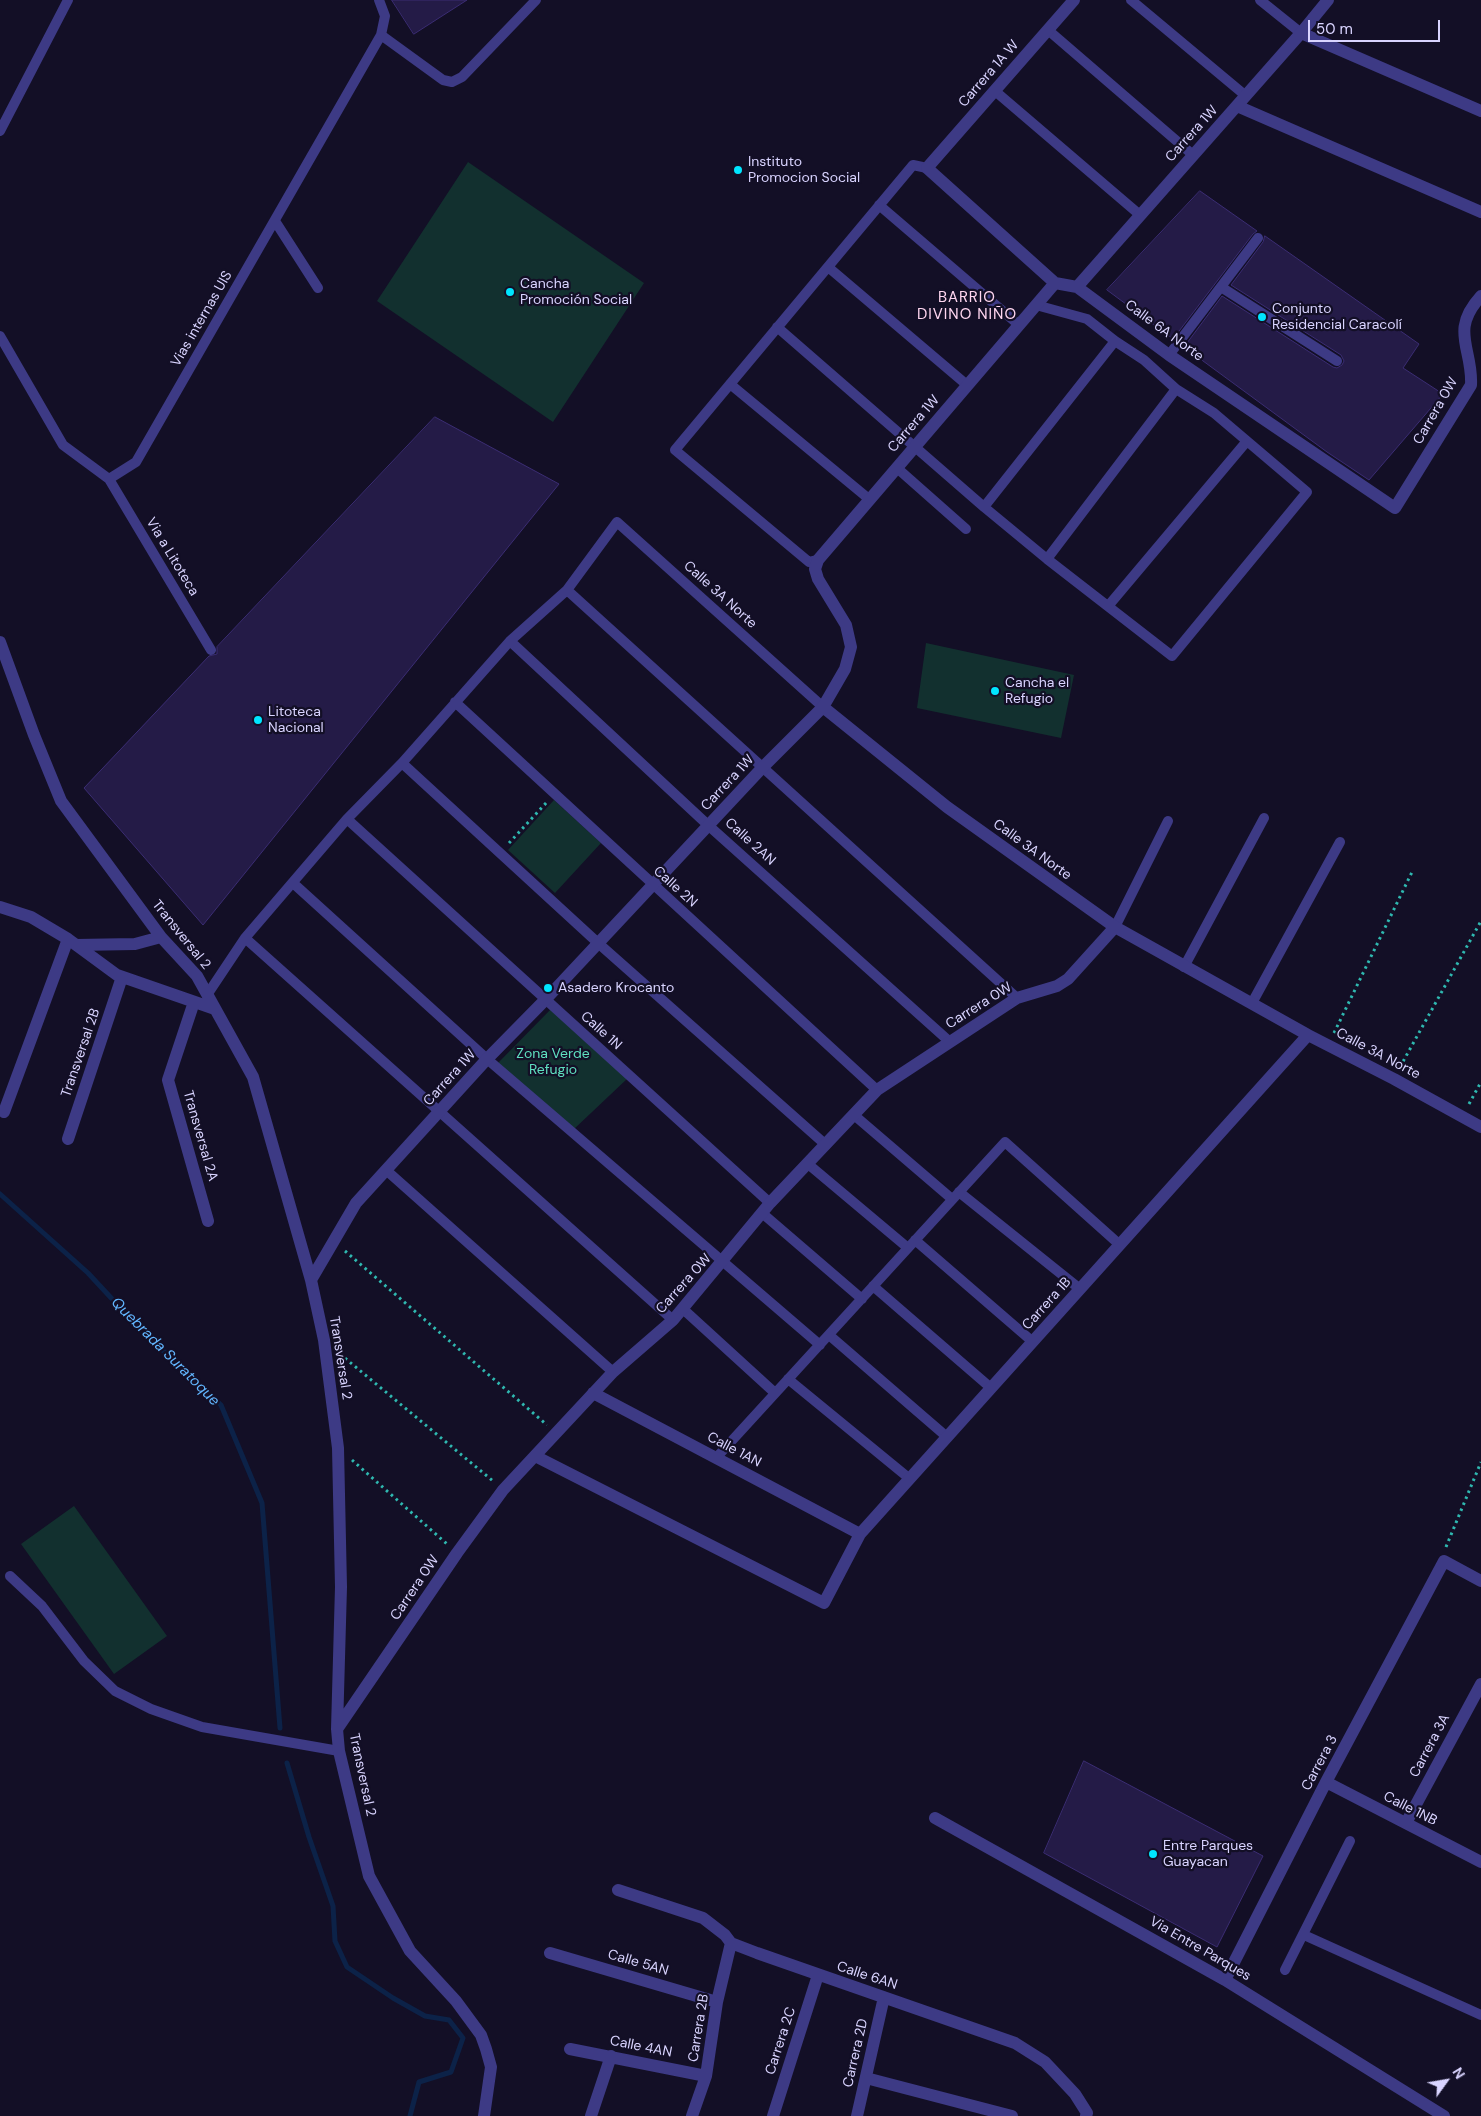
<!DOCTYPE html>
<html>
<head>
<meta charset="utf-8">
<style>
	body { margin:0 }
	#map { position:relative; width:1481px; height:2116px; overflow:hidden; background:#130f26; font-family:"DM Sans",sans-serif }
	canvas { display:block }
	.north { position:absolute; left:1421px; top:2056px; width:50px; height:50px; -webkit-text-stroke:4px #130f26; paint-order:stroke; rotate:58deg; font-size:14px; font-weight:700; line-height:20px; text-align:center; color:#d9d4ff }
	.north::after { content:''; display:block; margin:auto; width:18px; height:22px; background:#d9d4ff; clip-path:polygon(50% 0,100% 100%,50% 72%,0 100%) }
	.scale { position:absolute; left:1308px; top:20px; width:132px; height:22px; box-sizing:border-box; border:2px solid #d9d4ff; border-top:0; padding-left:6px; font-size:15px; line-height:18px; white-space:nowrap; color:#d9d4ff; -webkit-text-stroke:4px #130f26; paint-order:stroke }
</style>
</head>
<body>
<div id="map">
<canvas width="1481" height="2116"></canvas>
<div class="north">N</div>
<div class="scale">50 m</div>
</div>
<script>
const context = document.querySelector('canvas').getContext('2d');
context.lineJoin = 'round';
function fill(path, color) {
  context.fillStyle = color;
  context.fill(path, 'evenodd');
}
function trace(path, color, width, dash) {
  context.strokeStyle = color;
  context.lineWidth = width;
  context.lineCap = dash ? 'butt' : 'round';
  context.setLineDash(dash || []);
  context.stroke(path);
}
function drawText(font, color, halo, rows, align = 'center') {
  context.font = font + ' "DM Sans",sans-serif';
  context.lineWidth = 4.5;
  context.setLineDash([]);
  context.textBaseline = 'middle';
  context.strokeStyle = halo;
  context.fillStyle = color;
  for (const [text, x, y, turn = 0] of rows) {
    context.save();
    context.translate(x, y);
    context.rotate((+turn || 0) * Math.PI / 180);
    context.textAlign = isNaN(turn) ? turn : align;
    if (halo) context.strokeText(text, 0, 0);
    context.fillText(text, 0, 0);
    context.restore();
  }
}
fill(new Path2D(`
	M 468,162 L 644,283 L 553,422 L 377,301 Z
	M 926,643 L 1074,675 L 1061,738 L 917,708 Z
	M 554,800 L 601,843 L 555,893 L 508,850 Z
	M 551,1009 L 628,1078 L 573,1130 L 497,1064 Z
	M 74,1506 L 167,1636 L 114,1674 L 21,1544 Z`), '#12302f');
trace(new Path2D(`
	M 0,1194 L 88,1273 L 140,1329 L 221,1405 L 262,1503 L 280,1728
	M 287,1763 L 309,1837 L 333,1906 L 335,1941 L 347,1967 L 393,1998 L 425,2016 L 449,2020 L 463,2038 L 451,2072 L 419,2082 L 410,2116`), '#0c2248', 5);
const building = new Path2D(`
	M 392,0 L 467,0 L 414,34 Z
	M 1200,191 L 1257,231 L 1253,234 L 1173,339 L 1107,290 Z
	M 1265,236 L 1419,344 L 1403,368 L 1443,394 L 1369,480 L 1327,452 L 1184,347 L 1222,296 L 1333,367 L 1337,368 L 1342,365 L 1344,361 L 1341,355 L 1231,285 L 1263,242 Z
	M 435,417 L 559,484 L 203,925 L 84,788 L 209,656 L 217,654 L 217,647 Z
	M 1084,1761 L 1263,1856 L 1217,1947 L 1044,1853 Z`);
fill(building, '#241b47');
trace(building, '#3b2d73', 1);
trace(new Path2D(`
	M 509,843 L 547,802
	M 1334,1033 L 1412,872
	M 1400,1067 L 1481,921
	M 1469,1104 L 1481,1082
	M 345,1251 L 547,1425
	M 340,1354 L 493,1481
	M 352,1460 L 447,1544
	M 1446,1547 L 1481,1462`), '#2fb8b0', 3, [2.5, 4]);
trace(new Path2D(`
	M 1131,0 L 1246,96
	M 1260,0 L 1301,33
	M 1048,30 L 1193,155
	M 381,35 L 443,80 L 452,82 L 462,77 L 536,0
	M 995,91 L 1140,215
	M 0,131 L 68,0
	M 879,205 L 1019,325
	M 275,221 L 318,288
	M 828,267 L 967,385
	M 1221,287 L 1337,361
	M 777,327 L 984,507 L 1047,559 L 1172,656 L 1307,492 L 1214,413 L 1176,389 L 1144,360 L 1115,341 L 1087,319 L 1036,305
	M 0,336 L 63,445 L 109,479 L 136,462 L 381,35 L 385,16 L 379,0
	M 1169,355 L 1258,238
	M 730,384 L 869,499
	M 897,468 L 966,529
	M 109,479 L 211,650
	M 984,507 L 1115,341
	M 1047,559 L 1176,389
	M 818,560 L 809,562 L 675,450 L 913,165 L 927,168
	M 567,590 L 1017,998
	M 1109,605 L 1247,441
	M 510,641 L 709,826 L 950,1042
	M 455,702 L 877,1090
	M 402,763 L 598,943 L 826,1145
	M 347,819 L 770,1203
	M 293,883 L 487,1059 L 820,1345
	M 1115,927 L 1168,821
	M 245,938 L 673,1320
	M 1184,967 L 1264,818
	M 207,995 L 245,938 L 347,819 L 402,763 L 510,641 L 567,590 L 617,522 L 823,707
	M 1252,1003 L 1340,842
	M 854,1115 L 952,1199
	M 808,1164 L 908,1248
	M 386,1170 L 613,1372
	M 959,1192 L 1080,1289
	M 762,1213 L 862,1299
	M 915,1240 L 1033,1342
	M 873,1286 L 991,1388
	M 683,1309 L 775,1393
	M 829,1335 L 947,1437
	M 788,1379 L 910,1479
	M 716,1458 L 1005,1142 L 1120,1245
	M 10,1576 L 42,1606 L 84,1661 L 115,1691 L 151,1709 L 202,1727 L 339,1751
	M 1304,1935 L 1481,2015
	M 1285,1970 L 1350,1841`), '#3d3a85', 10);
trace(new Path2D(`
	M 1074,0 L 927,168 L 1055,283 L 1077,287 L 1169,355 L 1395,508 L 1471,385 C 1473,348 1449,331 1481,296
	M 1301,33 L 1481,111
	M 1237,106 L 1481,212
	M 1077,287 L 1301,33 L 1328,0
	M 0,642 L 34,735 L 61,801 L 161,937 L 197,976 L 253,1077 L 311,1280 L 324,1340 L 338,1448 L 341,1587 L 337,1729 L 339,1751 L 369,1876 L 410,1951 L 456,2001 L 481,2035 L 486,2049 L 491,2067 L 484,2116
	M 823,707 L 947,807 L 1115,927 L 1308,1035 L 1394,1079 L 1481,1127
	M 0,907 L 31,917 L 68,939 L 117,975 L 215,1009
	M 76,945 L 135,944 L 161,937
	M 194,1002 L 168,1080 L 208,1221
	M 4,1112 L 68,939
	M 68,1139 L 122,977
	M 311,1280 L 356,1203 L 487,1059 L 546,999 L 762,768 L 823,707 L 845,669 L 851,647 L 846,625 L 818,579 L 815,569 L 818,560 L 1055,283
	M 593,1393 L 860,1534
	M 535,1456 L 824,1603 L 860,1534 L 1308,1035
	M 337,1729 L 457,1553 L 503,1490 L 613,1372 L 673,1320 L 770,1203 L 877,1090 L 1017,998 L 1057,986 L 1068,979 L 1115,927
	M 1326,1782 L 1481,1862
	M 935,1818 L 1225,1980 L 1444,2116
	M 1406,1823 L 1481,1684
	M 618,1890 L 703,1918 L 725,1935 L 731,1943 L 757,1953 L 1015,2043 L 1045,2062 L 1075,2094 L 1087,2113 L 1086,2116
	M 550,1953 L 717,2002
	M 1225,1980 L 1326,1782 L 1444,1561 L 1481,1581
	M 570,2049 L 706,2076
	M 866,2078 L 1012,2116
	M 591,2116 L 611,2056
	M 692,2116 L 706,2076 L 717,2002 L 731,1943
	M 773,2116 L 818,1975
	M 857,2116 L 884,1997`), '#3d3a85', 12);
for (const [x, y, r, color] of [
	[738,170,5,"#00e5ff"],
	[510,292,5,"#00e5ff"],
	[1262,317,5,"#00e5ff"],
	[995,691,5,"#00e5ff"],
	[258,720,5,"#00e5ff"],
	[548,988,5,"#00e5ff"],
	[1153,1854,5,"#00e5ff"]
]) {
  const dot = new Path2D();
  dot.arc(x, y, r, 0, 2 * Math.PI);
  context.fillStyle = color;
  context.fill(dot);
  trace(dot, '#130f26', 2);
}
drawText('14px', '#d9d4ff', '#130f26', [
	["Carrera 1A W",989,74,-49],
	["Carrera 1W",1192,134,-48],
	["Vias internas UIS",202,319,-60],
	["Calle 6A Norte",1164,331,36],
	["Carrera 0W",1436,411,-60],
	["Carrera 1W",914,424,-49],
	["Via a Litoteca",172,557,59],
	["Calle 3A Norte",720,595,42],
	["Carrera 1W",728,783,-47],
	["Calle 2AN",750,842,42],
	["Calle 3A Norte",1032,850,36],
	["Calle 2N",675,887,42],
	["Transversal 2",181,935,51],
	["Carrera 0W",979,1006,-32],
	["Calle 1N",601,1031,42],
	["Transversal 2B",81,1053,-71],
	["Calle 3A Norte",1378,1054,28],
	["Carrera 1W",450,1078,-48],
	["Transversal 2A",200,1136,74],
	["Carrera 0W",684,1284,-48],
	["Carrera 1B",1047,1304,-48],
	["Transversal 2",340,1358,81],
	["Calle 1AN",734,1450,28],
	["Carrera 0W",415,1588,-56],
	["Carrera 3A",1430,1746,-62],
	["Carrera 3",1320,1763,-62],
	["Transversal 2",362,1775,78],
	["Calle 1NB",1410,1809,27],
	["Via Entre Parques",1200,1949,30],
	["Calle 5AN",638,1963,16],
	["Calle 6AN",867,1976,18],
	["Carrera 2B",699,2028,-81],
	["Carrera 2C",781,2041,-72],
	["Calle 4AN",641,2047,11],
	["Carrera 2D",856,2053,-77]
]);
drawText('14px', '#d9d4ff', '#130f26', [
	["Instituto",748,162],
	["Promocion Social",748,178],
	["Cancha",520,284],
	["Promoción Social",520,300],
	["Conjunto",1272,309],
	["Residencial Caracolí",1272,325],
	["Cancha el",1005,683],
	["Refugio",1005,699],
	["Litoteca",268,712],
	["Nacional",268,728],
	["Asadero Krocanto",558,988],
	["Entre Parques",1163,1846],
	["Guayacan",1163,1862]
], 'left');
drawText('14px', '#5fe0c0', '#130f26', [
	["Zona Verde",553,1054],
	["Refugio",553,1070]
]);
context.letterSpacing = '1px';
drawText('15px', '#ffd6f0', '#130f26', [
	["BARRIO",967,298],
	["DIVINO NIÑO",967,315]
]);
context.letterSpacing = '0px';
drawText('italic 15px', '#62b6ff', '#130f26', [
	["Quebrada Suratoque",165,1352,45]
]);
</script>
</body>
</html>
